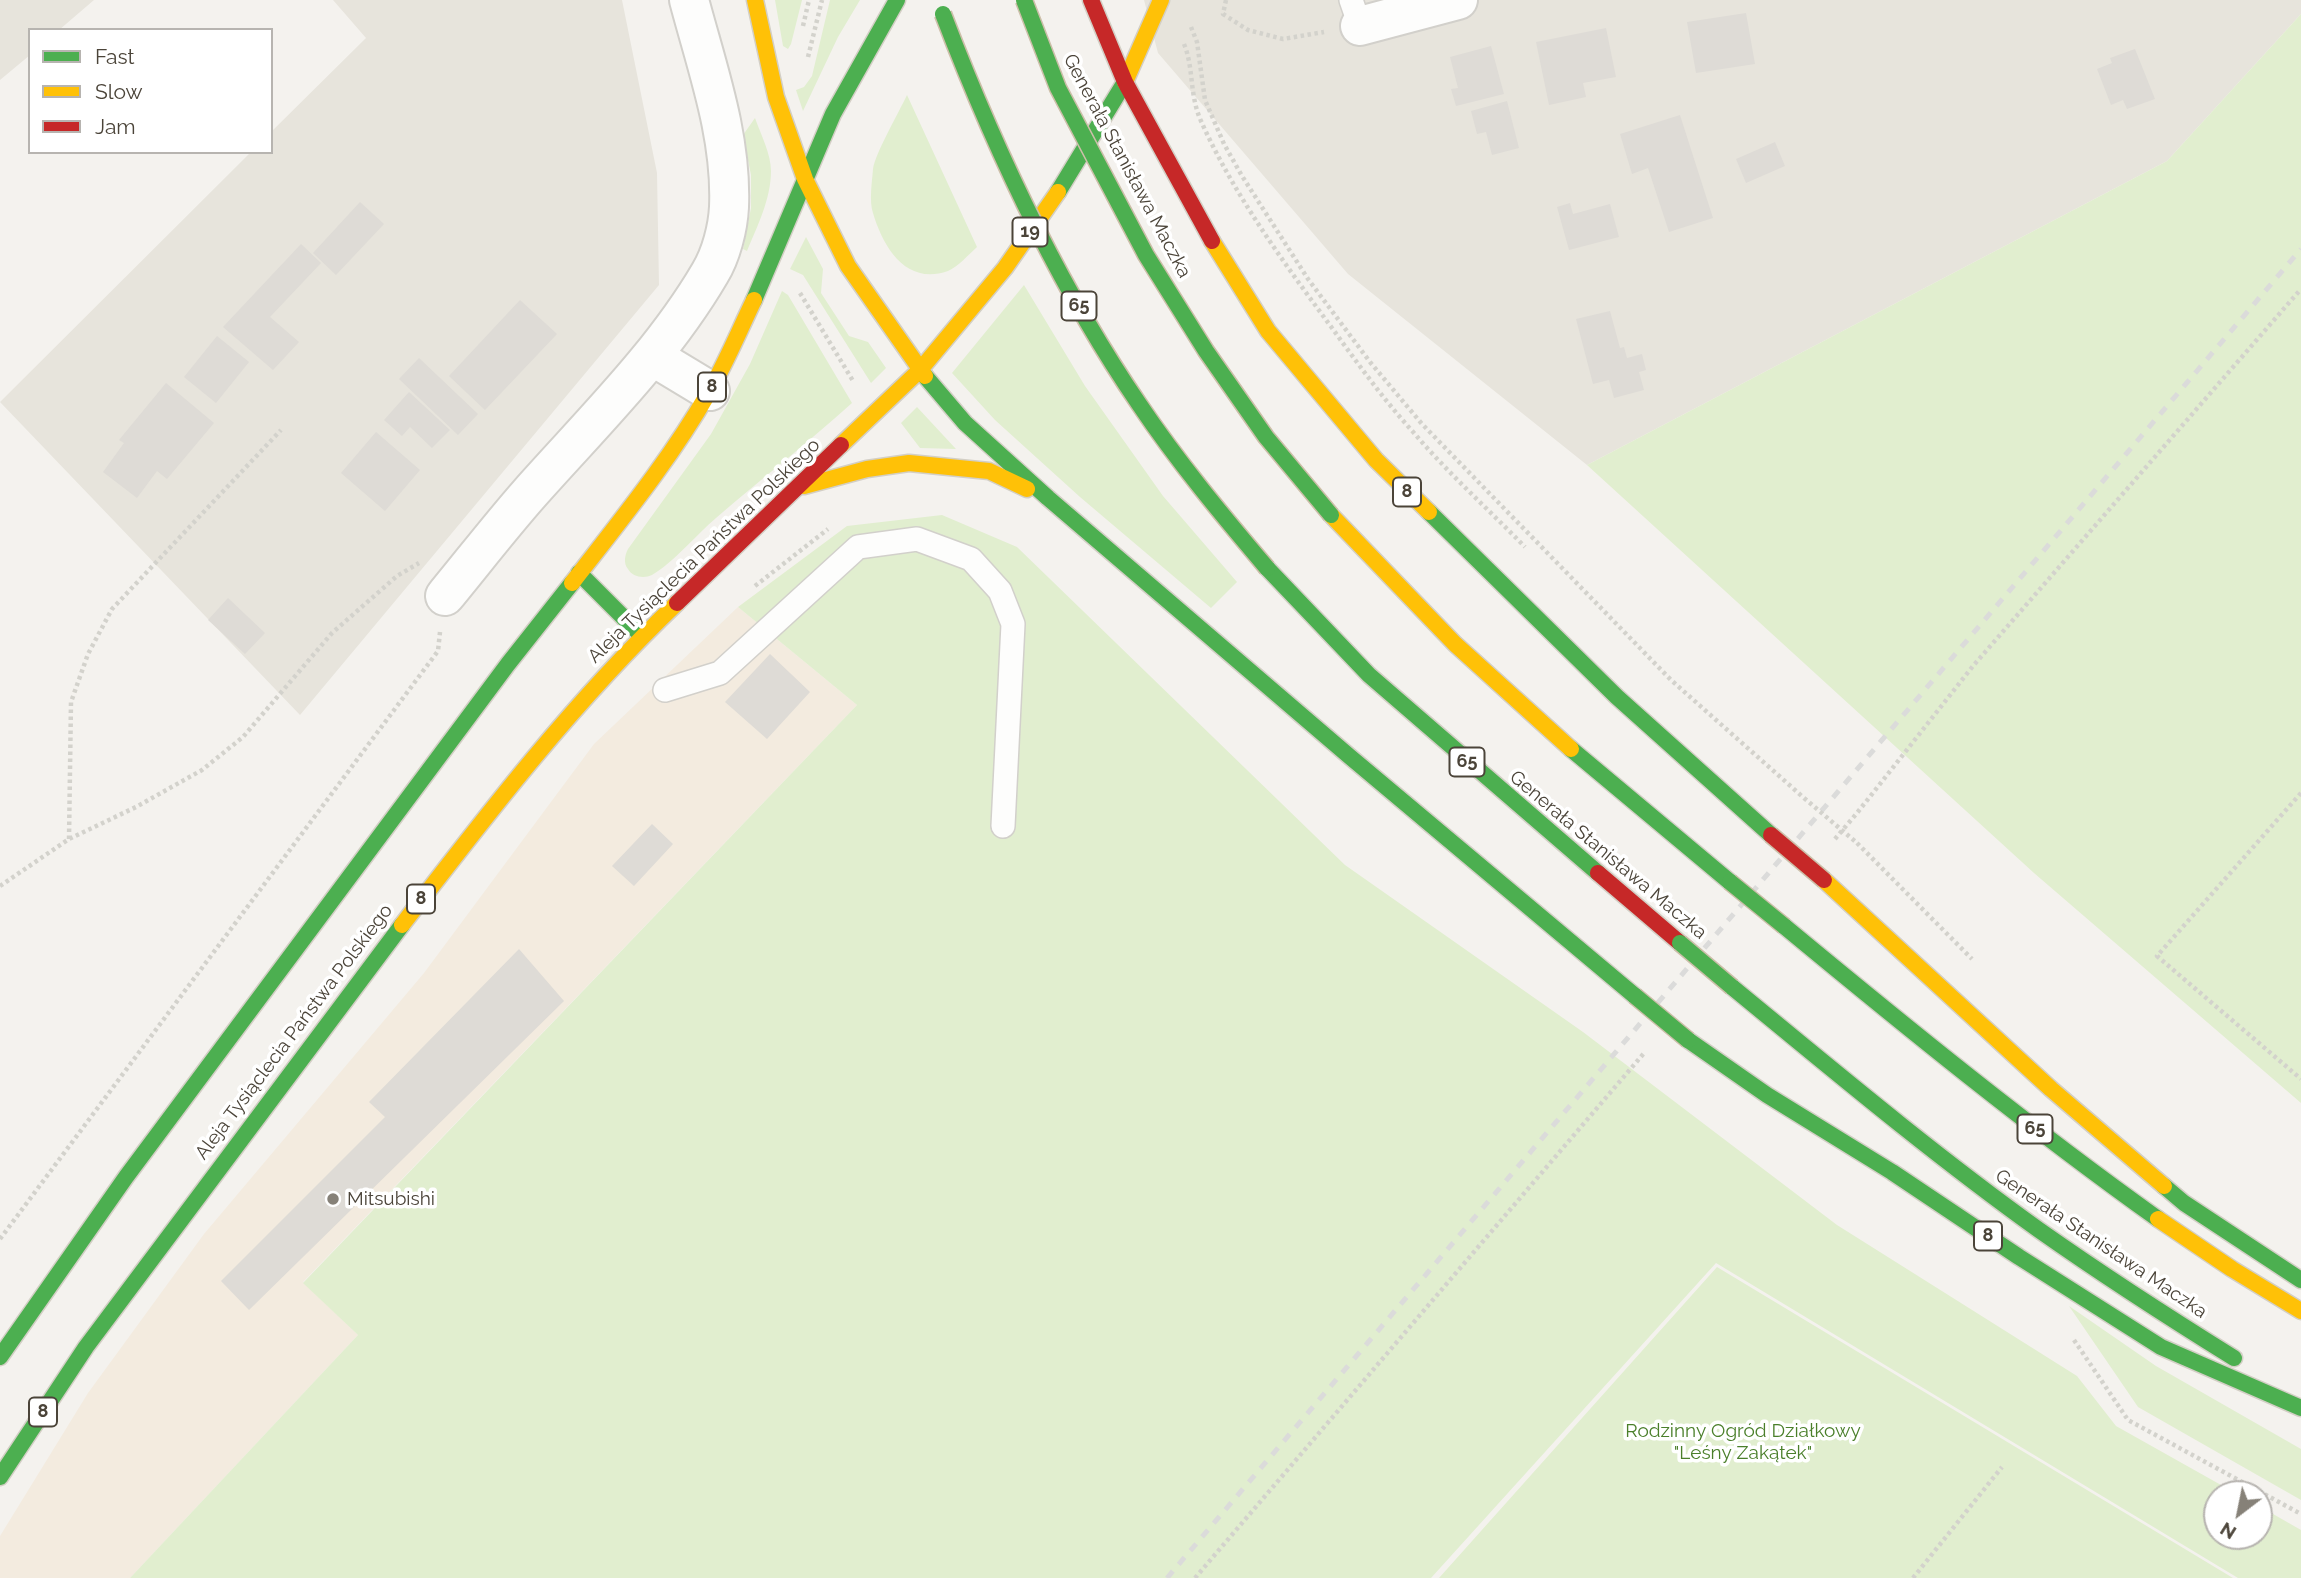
<!DOCTYPE html>
<html>
<head>
<meta charset="utf-8">
<style>
	body { margin:0 }
	#map { position:relative; width:2301px; height:1578px; overflow:hidden; background:#f4f2ee; font-family:Raleway,sans-serif }
	canvas { display:block }
	.legend { position:absolute; left:28px; top:28px; width:245px; height:126px; box-sizing:border-box; background:#fff; border:2px solid #b7b4b0; margin:0; padding:9px 12px; list-style:none; font-size:21px; color:#4b4439 }
	.legend li { display:flex; align-items:center; gap:14px; height:35px }
	.legend b { width:35px; border:2px solid #b7b4b0 }
	.north { position:absolute; left:2203px; top:1480px; width:70px; height:70px; box-sizing:border-box; background:#fff; border:2px solid #b7b4b0; border-radius:50%; rotate:212deg; font-size:19px; font-weight:700; line-height:28px; text-align:center; color:#4b4439 }
	.north::after { content:''; display:block; margin:auto; width:24px; height:32px; background:#868178; clip-path:polygon(50% 0,100% 100%,50% 72%,0 100%) }
</style>
</head>
<body>
<div id="map">
<canvas width="2301" height="1578"></canvas>
<ul class="legend">
<li><b style="height:9px;background:#4caf50"></b>Fast</li>
<li><b style="height:9px;background:#ffc107"></b>Slow</li>
<li><b style="height:9px;background:#c62828"></b>Jam</li>
</ul>
<div class="north">N</div>
</div>
<script>
const context = document.querySelector('canvas').getContext('2d');
context.lineJoin = 'round';
function fill(path, color) {
  context.fillStyle = color;
  context.fill(path, 'evenodd');
}
function trace(path, color, width, dash) {
  context.strokeStyle = color;
  context.lineWidth = width;
  context.lineCap = dash ? 'butt' : 'round';
  context.setLineDash(dash || []);
  context.stroke(path);
}
function drawText(font, color, halo, rows, align = 'center') {
  context.font = font + ' Raleway,sans-serif';
  context.lineWidth = 7;
  context.setLineDash([]);
  context.textBaseline = 'middle';
  context.strokeStyle = halo;
  context.fillStyle = color;
  for (const [text, x, y, turn = 0] of rows) {
    context.save();
    context.translate(x, y);
    context.rotate((+turn || 0) * Math.PI / 180);
    context.textAlign = isNaN(turn) ? turn : align;
    if (halo) context.strokeText(text, 0, 0);
    context.fillText(text, 0, 0);
    context.restore();
  }
}
fill(new Path2D(`
	M 0,0 L 94,0 L 59,30 L 30,30 L 30,55 L 0,80 Z
	M 333,0 L 622,0 L 657,173 L 659,285 L 300,715 L 0,402 L 251,152 L 271,152 L 271,132 L 366,38 Z
	M 1144,0 L 2301,0 L 2301,14 L 2167,161 L 1587,465 L 1348,274 L 1158,53 Z`), '#e7e4dc');
fill(new Path2D(`
	M 738,607 L 857,705 L 303,1282 L 358,1335 L 130,1578 L 0,1578 L 0,1536 L 88,1393 L 204,1234 L 424,973 L 594,744 Z`), '#f3ebdf');
fill(new Path2D(`
	M 775,0 L 802,0 L 791,44 L 788,49 L 783,46 Z
	M 830,0 L 860,0 L 838,37 L 803,111 L 796,90 L 804,87 L 812,76 Z
	M 2301,14 L 2301,1103 L 2034,873 L 1587,465 L 2167,161 Z
	M 907,95 L 977,247 C 969,254 958,267 948,271 C 906,286 883,247 873,213 C 869,201 872,182 873,169 C 875,154 899,112 907,95 Z
	M 755,118 C 761,135 771,154 771,171 C 771,199 757,227 747,251 L 743,249 L 751,208 L 751,175 L 743,135 Z
	M 806,237 L 823,269 L 821,293 L 849,336 L 868,342 L 886,368 L 871,383 L 803,275 L 790,269 Z
	M 1024,285 L 1085,386 L 1163,496 L 1237,582 L 1211,608 L 1080,497 L 995,420 L 952,373 Z
	M 782,291 L 788,295 L 852,403 C 808,443 761,479 716,518 C 697,534 673,563 652,575 C 644,579 632,577 628,569 C 623,563 625,555 628,549 L 711,434 L 750,364 Z
	M 917,407 L 956,449 L 920,448 L 901,423 Z
	M 942,515 L 1017,547 L 1345,865 L 1583,1032 L 1837,1225 L 2077,1376 L 2116,1426 L 2237,1494 L 2217,1494 L 2217,1536 L 2259,1536 L 2259,1506 L 2301,1530 L 2301,1578 L 2238,1578 L 1716,1263 L 1431,1578 L 130,1578 L 358,1335 L 303,1283 L 857,705 L 738,607 L 847,526 Z
	M 1717,1267 L 2233,1578 L 1439,1578 Z
	M 2069,1306 L 2156,1366 L 2301,1449 L 2301,1500 L 2138,1407 Z`), '#e1eecf');
fill(new Path2D(`
	M 1746,13 L 1755,64 L 1696,73 L 1687,22 Z
	M 1606,28 L 1616,77 L 1583,83 L 1586,97 L 1549,105 L 1536,42 Z
	M 1491,46 L 1504,94 L 1456,106 L 1451,89 L 1458,88 L 1450,57 Z
	M 2135,49 L 2155,99 L 2127,109 L 2123,100 L 2111,105 L 2097,69 L 2112,63 L 2110,58 Z
	M 1507,101 L 1519,148 L 1492,155 L 1486,132 L 1477,134 L 1471,111 Z
	M 1680,115 L 1713,218 L 1669,232 L 1648,168 L 1632,174 L 1620,134 Z
	M 1775,142 L 1785,166 L 1746,183 L 1736,159 Z
	M 360,202 L 384,224 L 336,275 L 313,253 Z
	M 1570,203 L 1573,214 L 1610,204 L 1619,237 L 1569,250 L 1557,207 Z
	M 301,244 L 321,263 L 270,317 L 299,342 L 273,370 L 223,327 Z
	M 520,300 L 557,334 L 485,410 L 449,376 Z
	M 1610,311 L 1620,348 L 1624,347 L 1627,358 L 1642,354 L 1646,370 L 1639,372 L 1644,390 L 1614,398 L 1609,380 L 1593,384 L 1576,319 Z
	M 217,336 L 249,362 L 216,403 L 184,377 Z
	M 419,358 L 478,414 L 458,435 L 399,379 Z
	M 166,383 L 214,423 L 167,479 L 157,471 L 137,498 L 103,472 L 124,443 L 119,440 Z
	M 409,392 L 450,430 L 432,448 L 410,427 L 402,436 L 384,420 Z
	M 376,432 L 420,470 L 385,511 L 341,473 Z
	M 228,598 L 265,633 L 245,654 L 208,620 Z
	M 770,654 L 810,692 L 767,739 L 725,702 Z
	M 652,824 L 673,844 L 634,886 L 612,866 Z
	M 519,949 L 564,1001 L 249,1310 L 221,1281 L 385,1117 L 369,1102 Z`), '#dedbd6');
const lane = new Path2D(`
	M 1351,0 L 1360,26
	M 665,690 L 720,673 L 858,547 L 917,539 L 971,559 L 1000,591 L 1013,624 L 1003,826`);
const street = new Path2D(`
	M 1360,26 L 1458,0
	M 652,356 L 710,391
	M 445,596 C 473,562 500,527 529,494 C 592,423 662,355 710,273 C 721,255 728,228 729,207 C 732,136 707,68 689,0`);
const fast = new Path2D(`
	M 1058,192 L 1125,82
	M 754,300 L 833,114 L 897,0
	M 925,376 L 965,423 L 1048,498 L 1349,756 L 1635,996
	M 1429,512 L 1617,697 L 1771,835
	M 1267,568 L 1369,675 L 1598,873
	M 579,573 L 642,636
	M 1571,749 L 1730,882
	M 1784,926 C 1906,1027 2029,1127 2158,1219
	M 1732,987 C 1833,1070 1933,1154 2039,1230 C 2103,1275 2168,1317 2234,1358
	M 1688,1040 L 1767,1095 L 1892,1172 L 2019,1257 L 2161,1347 L 2301,1408
	M 2164,1186 L 2184,1203 L 2301,1280
	M 0,1357 L 126,1177 L 508,664 L 572,583
	M 0,1477 L 86,1347 L 402,925`);
const slow = new Path2D(`
	M 755,0 L 776,97 L 805,179 L 848,266 L 925,376
	M 1125,82 L 1161,0
	M 1212,241 L 1268,331 L 1376,460 L 1429,512
	M 841,445 L 920,370 L 1005,268 L 1058,192
	M 804,486 L 867,469 L 909,463 L 989,471 L 1027,489
	M 1331,515 L 1455,644 L 1571,749
	M 572,583 C 620,521 670,460 709,392 C 726,363 739,331 754,300
	M 1824,880 L 2051,1089 L 2164,1186
	M 402,925 C 488,813 575,700 677,603
	M 2158,1219 L 2232,1269 L 2301,1311`);
const jam = new Path2D(`
	M 1091,0 L 1125,82 L 1212,241
	M 677,603 L 841,445
	M 1598,873 L 1680,943`);
trace(lane, '#d2d0cb', 26);
trace(street, '#d2d0cb', 42);
trace(fast, '#d3cfc5', 19);
trace(slow, '#d3cfc5', 19);
trace(jam, '#d3cfc5', 19);
trace(new Path2D(`
	M 1226,0 L 1223,14 L 1248,30 L 1283,39 L 1324,32
	M 803,26 L 809,0
	M 1191,27 L 1197,42 L 1205,100 L 1224,144 L 1242,176 L 1308,279 L 1370,362 L 1422,424 L 1671,680 L 1804,798
	M 1184,44 C 1194,68 1189,94 1201,121 C 1234,195 1284,263 1332,328 C 1358,364 1384,400 1414,433 C 1448,473 1488,509 1525,547
	M 808,57 L 822,0
	M 800,293 L 853,381
	M 755,586 L 828,529
	M 2301,793 L 2157,956 L 2301,1079
	M 69,839 L 71,702 L 88,654 L 112,609 L 281,430
	M 1835,839 L 1857,813 L 1973,666 L 2301,289
	M 1857,843 L 1972,959
	M 0,886 L 69,839 L 136,807 L 202,770 L 243,737 L 332,633 L 397,576 L 419,563
	M 0,1239 L 438,651 L 440,632
	M 2074,1340 L 2128,1420 L 2301,1514
	M 1195,1578 L 1645,1052
	M 1913,1578 L 2002,1467`), '#d3d2cc', 4.5, [3.5, 3.5]);
trace(lane, '#fdfdfc', 23);
trace(street, '#fdfdfc', 38);
trace(fast, '#4caf50', 16);
trace(slow, '#ffc107', 16);
trace(jam, '#c62828', 16);
trace(new Path2D(`
	M 1167,1578 L 2301,249`), '#dbdbda', 5, [9, 9]);
const fastBridge = new Path2D(`
	M 1024,0 L 1058,88 L 1146,255 L 1206,351 L 1266,437 L 1331,515
	M 943,14 C 995,150 1057,284 1139,404 C 1178,462 1222,515 1267,568
	M 1730,882 L 1784,926
	M 1680,943 L 1732,987
	M 1635,996 L 1688,1040`);
const jamBridge = new Path2D(`
	M 1771,835 L 1824,880`);
trace(fastBridge, '#ccbfa9', 19, []);
trace(jamBridge, '#ccbfa9', 19, []);
trace(new Path2D(`
	M 1804,798 L 1857,843`), '#d3d2cc', 4.5, [3.5, 3.5]);
trace(fastBridge, '#4caf50', 16);
trace(jamBridge, '#c62828', 16);
for (const [x, y, r, color] of [
	[333,1199,7,"#868178"]
]) {
  const dot = new Path2D();
  dot.arc(x, y, r, 0, 2 * Math.PI);
  context.fillStyle = color;
  context.fill(dot);
  trace(dot, '#fff', 2.5);
}
for (const [x, y, w] of [
	[1030,232,35],
	[1079,306,35],
	[712,387,28],
	[1407,492,28],
	[1467,762,35],
	[421,899,28],
	[2035,1129,35],
	[1988,1236,28],
	[43,1412,28]
]) {
  const box = new Path2D();
  box.roundRect(x - w / 2, y - 14.5, w, 29, 5);
  context.fillStyle = '#fff';
  context.fill(box);
  trace(box, '#4b4439', 2);
}
drawText('bold 18px', '#4b4439', null, [
	["19",1030,232],
	["65",1079,306],
	["8",712,387],
	["8",1407,492],
	["65",1467,762],
	["8",421,899],
	["65",2035,1129],
	["8",1988,1236],
	["8",43,1412]
]);
drawText('19px', '#4b4439', '#fff', [
	["Generała Stanisława Maczka",1127,166,62],
	["Aleja Tysiąclecia Państwa Polskiego",704,551,-44],
	["Generała Stanisława Maczka",1608,855,40],
	["Aleja Tysiąclecia Państwa Polskiego",294,1032,-53],
	["Generała Stanisława Maczka",2101,1244,34]
]);
drawText('19px', '#4b4439', '#fff', [
	["Mitsubishi",347,1199]
], 'left');
drawText('19px', '#4a7f2a', '#fff', [
	["Rodzinny Ogród Działkowy",1743,1431],
	["\"Leśny Zakątek\"",1743,1453]
]);
</script>
</body>
</html>
